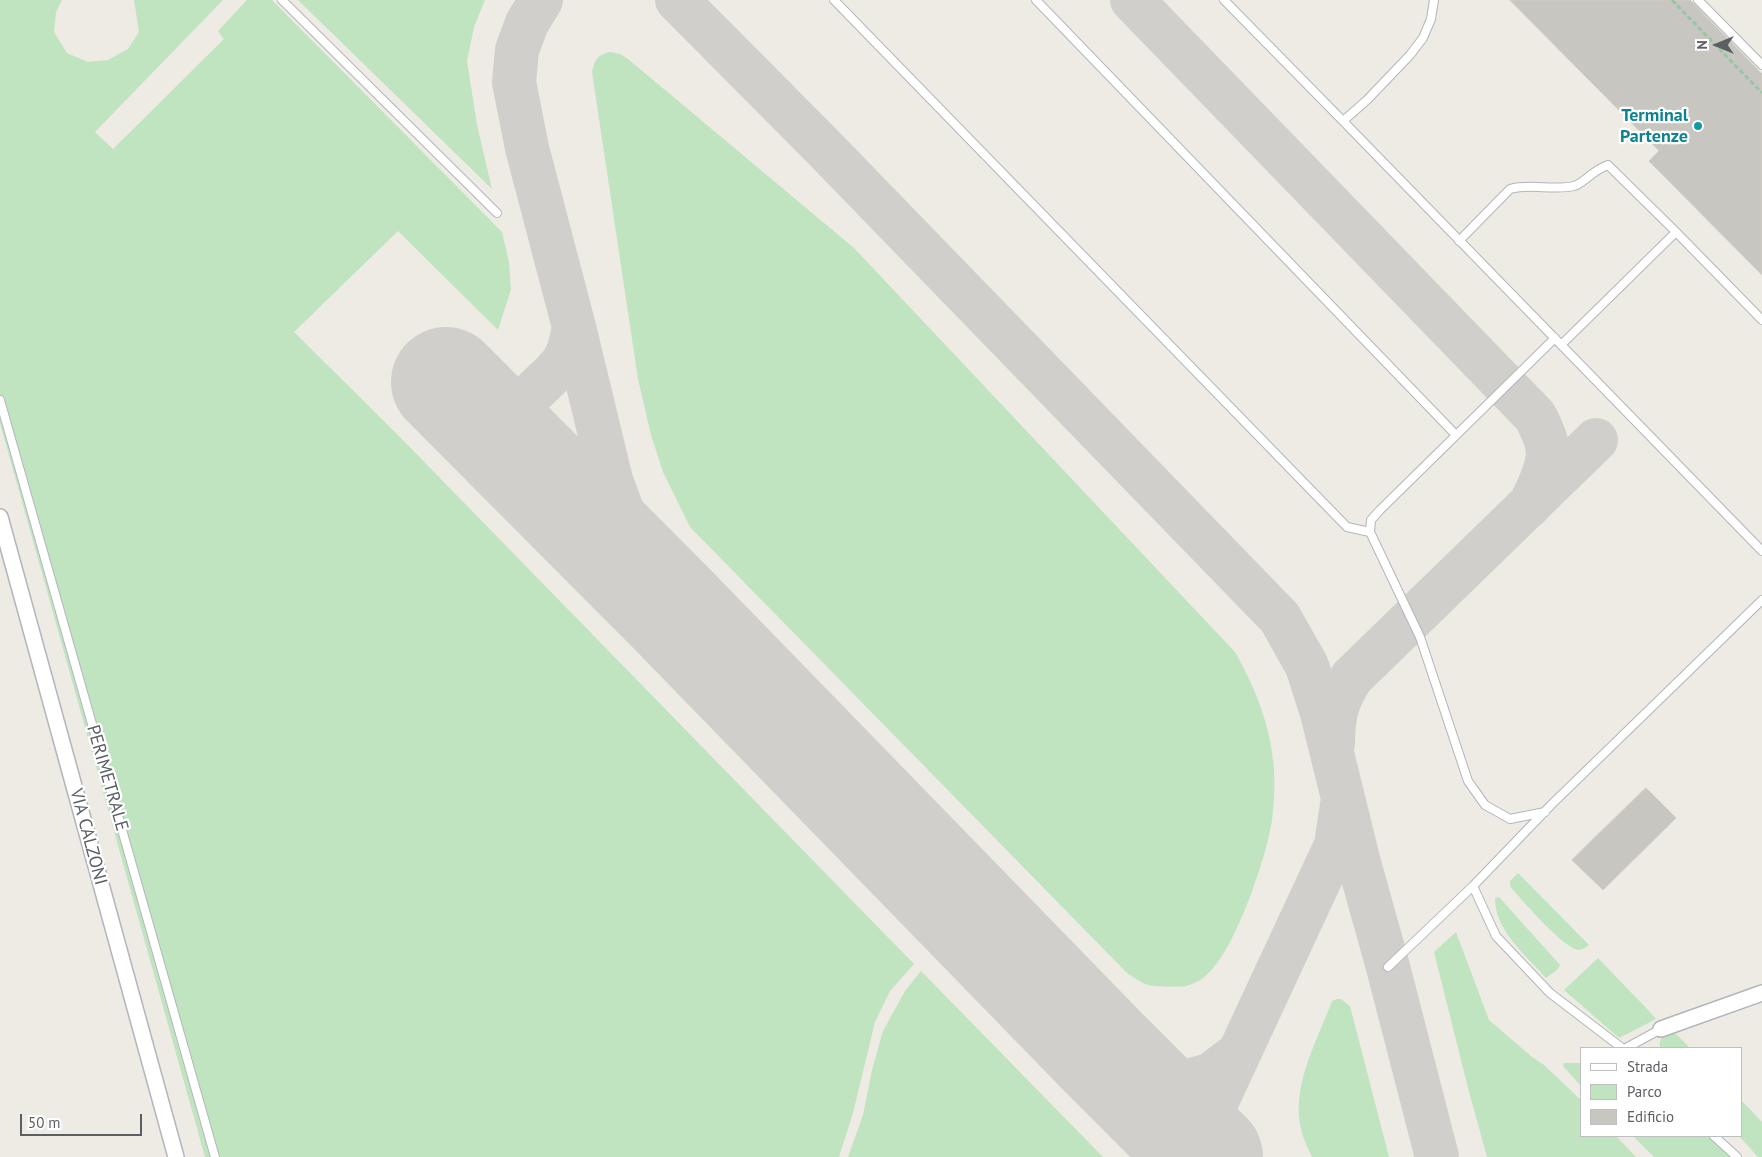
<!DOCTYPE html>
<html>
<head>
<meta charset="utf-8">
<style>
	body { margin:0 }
	#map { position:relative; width:1762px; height:1157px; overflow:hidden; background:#edebe3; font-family:"PT Sans",sans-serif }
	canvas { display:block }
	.legend { position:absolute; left:1580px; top:1047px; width:162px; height:90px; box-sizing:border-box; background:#fff; border:1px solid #bdbfc1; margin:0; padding:6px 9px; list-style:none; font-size:15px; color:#5b5f63 }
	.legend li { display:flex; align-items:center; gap:10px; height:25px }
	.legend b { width:25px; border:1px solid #bdbfc1 }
	.north { position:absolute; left:1692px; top:20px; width:50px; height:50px; -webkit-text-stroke:4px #fff; paint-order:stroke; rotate:270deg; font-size:14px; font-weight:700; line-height:20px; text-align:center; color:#5b5f63 }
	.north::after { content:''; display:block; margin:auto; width:18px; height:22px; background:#5b5f63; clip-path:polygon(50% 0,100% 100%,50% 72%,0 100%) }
	.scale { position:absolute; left:20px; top:1114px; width:122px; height:22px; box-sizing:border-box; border:2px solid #5b5f63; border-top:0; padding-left:6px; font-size:15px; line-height:18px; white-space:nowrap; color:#5b5f63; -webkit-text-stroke:4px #fff; paint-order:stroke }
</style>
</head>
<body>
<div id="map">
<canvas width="1762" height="1157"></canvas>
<ul class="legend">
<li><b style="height:6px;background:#fff"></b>Strada</li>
<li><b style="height:14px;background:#c0e4c0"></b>Parco</li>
<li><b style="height:14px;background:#c8c6c0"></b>Edificio</li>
</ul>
<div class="north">N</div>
<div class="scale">50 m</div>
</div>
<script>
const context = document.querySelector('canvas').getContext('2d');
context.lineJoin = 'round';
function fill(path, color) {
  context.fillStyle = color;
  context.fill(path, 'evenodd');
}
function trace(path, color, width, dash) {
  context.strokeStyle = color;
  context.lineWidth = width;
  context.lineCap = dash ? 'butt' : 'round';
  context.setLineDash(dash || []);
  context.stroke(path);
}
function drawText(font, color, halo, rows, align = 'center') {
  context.font = font + ' "PT Sans",sans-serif';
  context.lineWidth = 4.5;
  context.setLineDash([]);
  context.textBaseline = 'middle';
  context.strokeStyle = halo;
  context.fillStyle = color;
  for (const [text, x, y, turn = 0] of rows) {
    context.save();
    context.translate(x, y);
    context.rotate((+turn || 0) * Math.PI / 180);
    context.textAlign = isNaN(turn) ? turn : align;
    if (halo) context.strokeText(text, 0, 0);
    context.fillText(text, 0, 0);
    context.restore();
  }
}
fill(new Path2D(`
	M 0,0 L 62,0 L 56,12 L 54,32 L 67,53 L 88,62 L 108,60 L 128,49 L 139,32 L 134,0 L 223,0 L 95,132 L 113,149 L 224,39 L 218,31 L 247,0 L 272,0 L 502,232 L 509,262 L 511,289 L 498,330 L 398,231 L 294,332 L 395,432 L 914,964 L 890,991 L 875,1022 L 853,1113 L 839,1157 L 205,1157 L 0,423 Z
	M 298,0 L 485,0 L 474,27 L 467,61 L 477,125 L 492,189 Z
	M 610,52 L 620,54 L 628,59 L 854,248 L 1235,652 C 1256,689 1271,727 1274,770 C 1275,786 1274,804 1272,820 C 1267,856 1232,962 1200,980 C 1196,982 1190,985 1186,986 C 1180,987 1154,987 1148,985 C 1141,983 1134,977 1128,974 L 690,527 L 663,472 L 651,435 L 638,379 L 592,72 C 595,60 597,55 610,52 Z
	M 1518,873 L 1589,945 C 1586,947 1583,950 1579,950 C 1564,949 1520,898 1510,886 L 1510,881 Z
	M 1499,897 L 1560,965 L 1557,970 L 1546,978 C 1526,955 1495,931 1495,898 Z
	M 1456,932 L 1489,1020 L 1532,1057 L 1544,1065 L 1581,1100 L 1581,1136 L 1616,1136 L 1636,1157 L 1487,1157 L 1468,1088 L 1434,952 Z
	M 1598,958 L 1649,1011 L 1656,1019 L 1619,1038 L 1564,990 Z
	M 921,971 L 1103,1157 L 848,1157 L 863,1115 L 872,1070 L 883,1031 L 905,991 Z
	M 1337,999 L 1341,999 L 1350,1006 L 1389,1157 L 1312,1157 C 1307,1147 1302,1136 1300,1124 C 1293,1082 1318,1039 1332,1001 Z
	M 1672,1030 L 1690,1048 L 1660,1048 C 1658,1039 1664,1034 1672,1030 Z
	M 1564,1063 L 1581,1063 L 1581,1086 L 1563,1066 Z
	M 1741,1100 L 1762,1122 L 1762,1157 L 1758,1157 L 1739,1136 L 1741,1136 Z
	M 1633,1136 L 1713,1136 L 1733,1157 L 1654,1157 Z`), '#c0e4c0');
trace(new Path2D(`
	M 541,0 L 527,23 L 517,50 L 514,82 L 527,148 L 574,327 L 611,480 L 629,529 L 646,566 L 672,609
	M 677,0 L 825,149 L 1280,618 L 1307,666 L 1322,713 L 1359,863 L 1388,967 L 1437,1157
	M 1132,0 L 1535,416 C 1541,427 1548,441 1548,454 C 1547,471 1537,491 1529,506
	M 526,462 C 522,455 518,448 515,441 C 503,406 548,385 564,360 C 570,350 572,338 574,327
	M 1333,743 C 1333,717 1337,699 1352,677 L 1596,440
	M 1103,1052 L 1135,1075 L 1155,1082 L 1180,1083 L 1210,1075 L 1239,1053
	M 1219,1157 C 1211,1139 1213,1121 1217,1101 L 1336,845 L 1342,805`), '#d0cfcb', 44);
trace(new Path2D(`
	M 446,382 L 672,609 L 1103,1052 L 1208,1157`), '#d0cfcb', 110);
const building = new Path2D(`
	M 1510,0 L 1690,0 L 1762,74 L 1762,275 L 1649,161 L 1659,151 Z
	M 1646,788 L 1676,818 L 1603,890 L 1572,860 Z`);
fill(building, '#c8c6c0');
trace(building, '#d2cdc1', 1);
const service = new Path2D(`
	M 282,0 L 497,213
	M 834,0 L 1347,527 L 1370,532
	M 1036,0 L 1456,435
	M 1224,0 L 1343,121 L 1367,100 L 1410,55 L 1423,38 L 1431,19 L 1434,0
	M 1698,0 L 1762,65
	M 1343,121 L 1762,551
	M 1459,241 L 1510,189 C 1531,183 1553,191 1574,186 C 1584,183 1593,170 1608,165 L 1676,232 L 1762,320
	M 1561,345 L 1676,232
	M 0,400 L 215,1157
	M 1545,812 L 1510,819 L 1485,805 L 1468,781 L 1420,637 L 1370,532 L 1371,520 L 1380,510 L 1555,338
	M 1473,886 L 1496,936 L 1550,993 L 1622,1048
	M 1388,967 L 1473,886 L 1552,804 L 1762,600
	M 1626,1048 L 1661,1029
	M 1714,1136 L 1737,1157`);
const minor = new Path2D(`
	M 0,517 L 176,1157
	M 1661,1029 L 1762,993`);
trace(service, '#b3b5ba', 10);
trace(minor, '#b3b5ba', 18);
trace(new Path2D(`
	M 1672,0 L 1762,93`), '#99c5a6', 3, [5, 2.5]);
trace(service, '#fff', 8);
trace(minor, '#fff', 15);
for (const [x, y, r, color] of [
	[1698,126,5,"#0f9aa8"]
]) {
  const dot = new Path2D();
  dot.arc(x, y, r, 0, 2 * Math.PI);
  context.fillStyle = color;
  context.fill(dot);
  trace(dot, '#fff', 2);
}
drawText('bold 18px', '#0d838f', '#fff', [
	["Terminal",1688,116],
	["Partenze",1688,137]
], 'right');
drawText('18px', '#5b5f63', '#fff', [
	["PERIMETRALE",107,778,74],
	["VIA CALZONI",88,837,75]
]);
</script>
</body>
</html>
